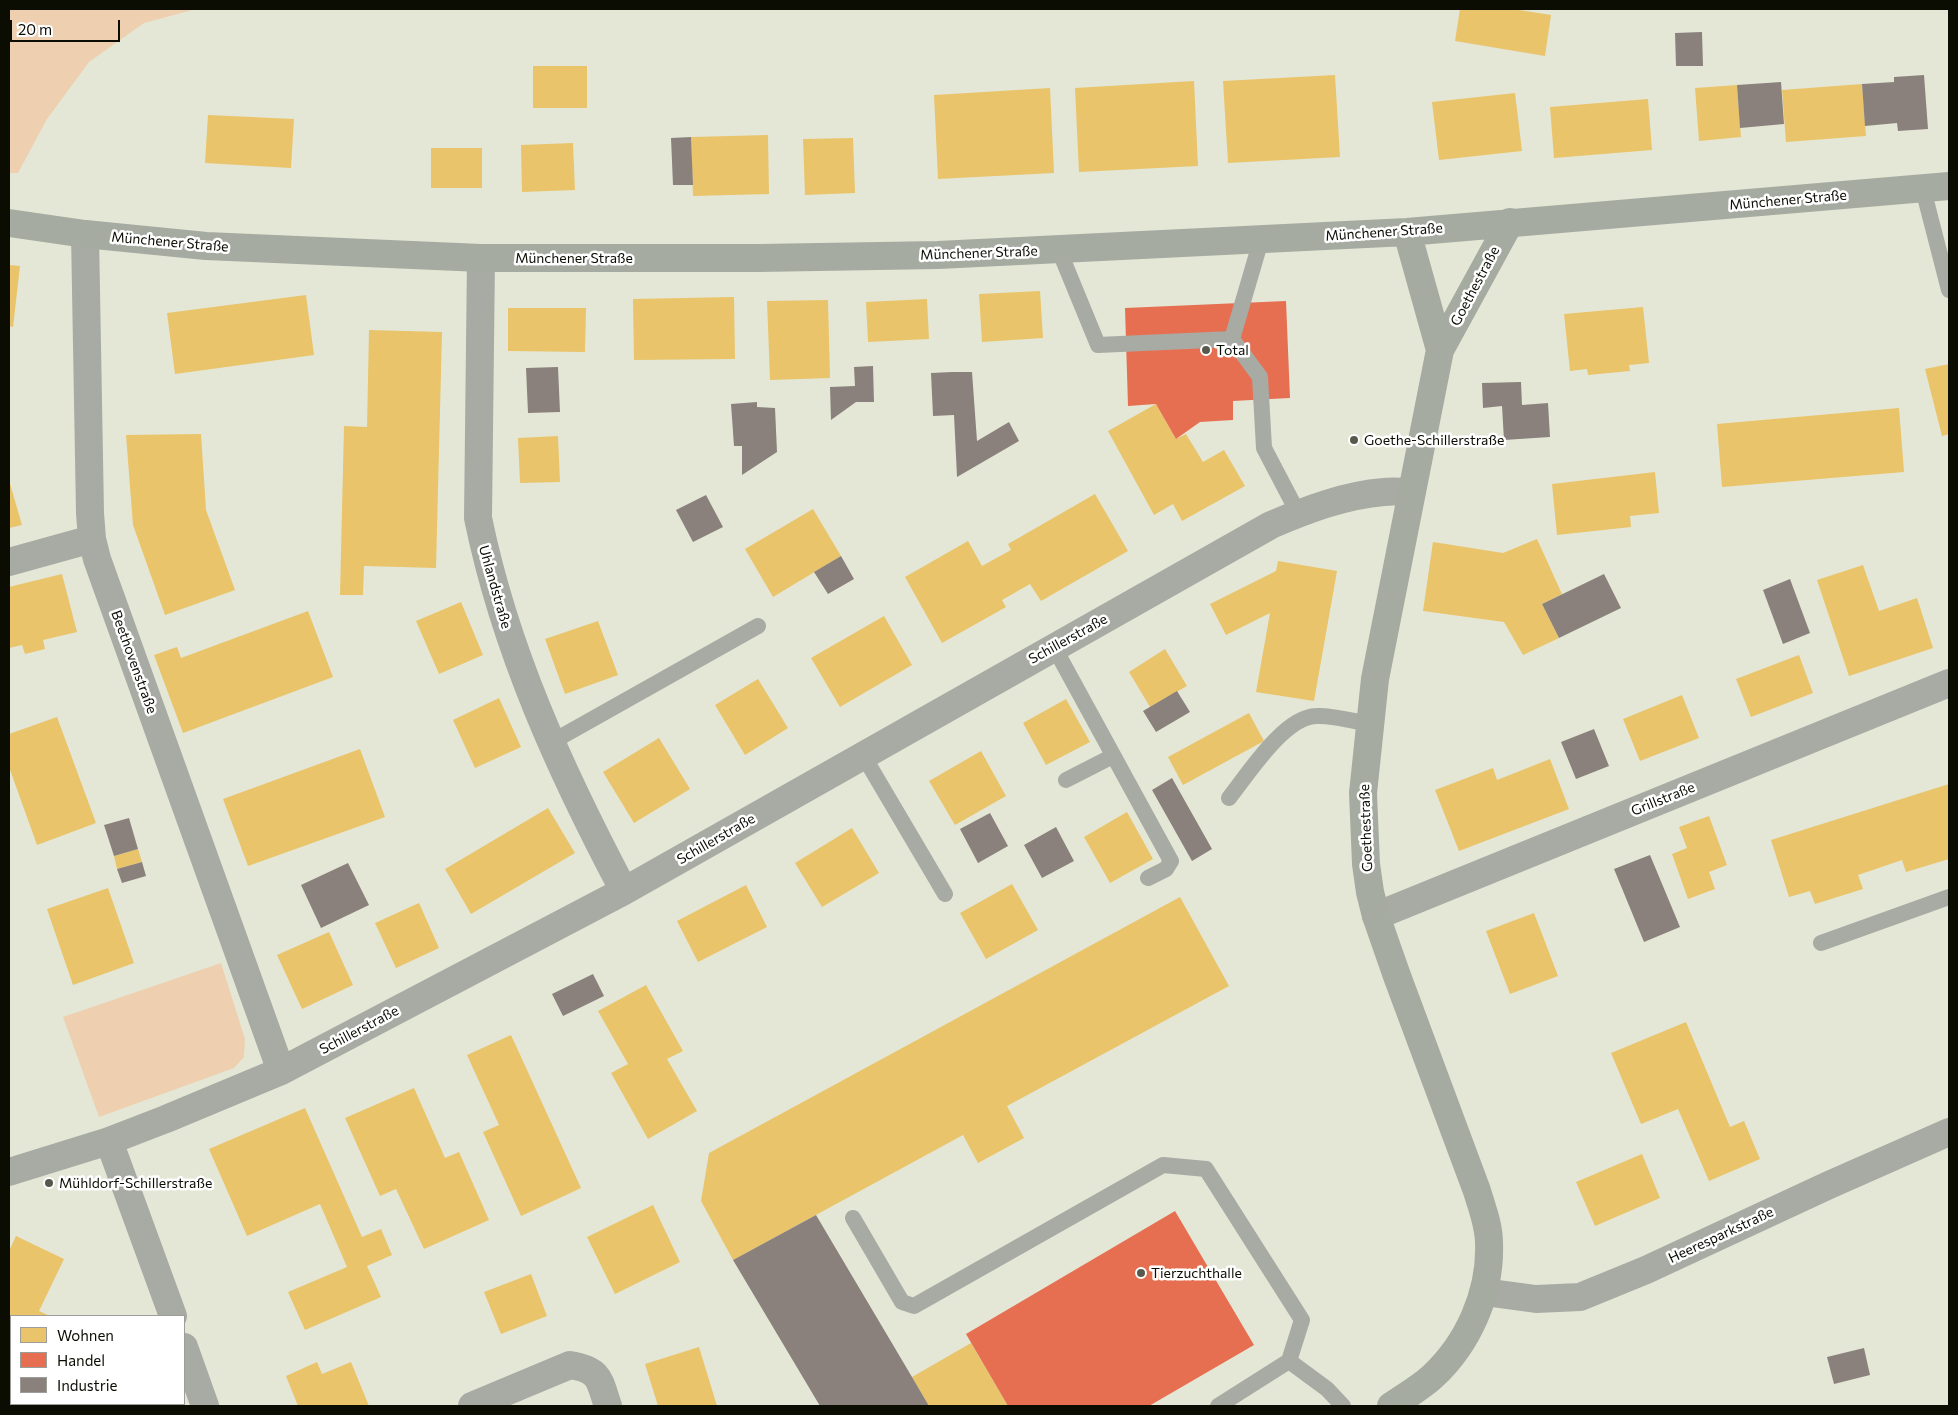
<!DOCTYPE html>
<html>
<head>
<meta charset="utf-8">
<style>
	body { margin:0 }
	#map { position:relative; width:1958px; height:1415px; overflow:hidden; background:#e4e7d6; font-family:Commissioner,sans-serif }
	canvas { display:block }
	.frame { position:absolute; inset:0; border:10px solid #0b0d03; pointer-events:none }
	.legend { position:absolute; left:10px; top:1315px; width:175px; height:90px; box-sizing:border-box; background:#fff; border:1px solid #9d9e9a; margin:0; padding:6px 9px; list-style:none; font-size:15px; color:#0b0d03 }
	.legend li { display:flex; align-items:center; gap:10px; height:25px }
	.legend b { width:25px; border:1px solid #9d9e9a }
	.scale { position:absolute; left:10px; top:20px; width:110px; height:22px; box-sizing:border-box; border:2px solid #0b0d03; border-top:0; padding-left:6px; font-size:15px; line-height:18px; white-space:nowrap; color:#0b0d03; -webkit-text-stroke:4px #fff; paint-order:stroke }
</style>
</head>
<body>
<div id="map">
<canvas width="1958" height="1415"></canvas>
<div class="frame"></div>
<ul class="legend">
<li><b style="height:14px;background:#e9c46a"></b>Wohnen</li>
<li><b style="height:14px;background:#e76f51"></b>Handel</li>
<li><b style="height:14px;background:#8a817c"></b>Industrie</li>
</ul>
<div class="scale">20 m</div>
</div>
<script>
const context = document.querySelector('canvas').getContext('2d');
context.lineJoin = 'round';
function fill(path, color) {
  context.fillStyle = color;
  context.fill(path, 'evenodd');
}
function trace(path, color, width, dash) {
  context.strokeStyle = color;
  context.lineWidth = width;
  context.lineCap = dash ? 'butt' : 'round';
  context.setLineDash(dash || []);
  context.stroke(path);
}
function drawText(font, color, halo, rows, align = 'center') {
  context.font = font + ' Commissioner,sans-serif';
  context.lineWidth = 5;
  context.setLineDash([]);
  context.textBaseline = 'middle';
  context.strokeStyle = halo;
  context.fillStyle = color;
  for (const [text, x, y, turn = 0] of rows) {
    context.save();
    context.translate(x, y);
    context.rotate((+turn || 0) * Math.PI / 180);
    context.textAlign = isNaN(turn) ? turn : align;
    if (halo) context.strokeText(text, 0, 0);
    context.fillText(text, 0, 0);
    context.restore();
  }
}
fill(new Path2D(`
	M 9,9 L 196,9 L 144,23 L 89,62 L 47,119 L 18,173 L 9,173 Z
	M 221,963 L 245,1039 L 244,1057 L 234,1068 L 99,1117 L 63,1017 Z`), '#eecfaf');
fill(new Path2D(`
	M 1460,9 L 1513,9 L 1551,15 L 1545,56 L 1455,41 Z
	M 533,66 L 587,66 L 587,108 L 533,108 Z
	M 1335,75 L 1340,157 L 1228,163 L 1223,81 Z
	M 1194,81 L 1198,166 L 1079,172 L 1075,88 Z
	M 1862,84 L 1866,136 L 1786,142 L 1782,90 Z
	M 1737,85 L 1741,137 L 1699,141 L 1695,88 Z
	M 1050,88 L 1054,173 L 938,179 L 934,95 Z
	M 1515,93 L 1522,151 L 1439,160 L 1432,102 Z
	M 1648,99 L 1652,150 L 1554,158 L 1550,107 Z
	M 208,115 L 294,119 L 291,168 L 205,163 Z
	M 768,135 L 769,194 L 693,196 L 691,137 Z
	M 853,138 L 855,193 L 805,195 L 803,139 Z
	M 573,143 L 575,190 L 522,192 L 521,145 Z
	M 431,148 L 482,148 L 482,188 L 431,188 Z
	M 9,265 L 20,266 L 13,327 L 9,326 Z
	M 1040,291 L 1043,338 L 982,342 L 979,294 Z
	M 306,295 L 314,355 L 175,374 L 167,313 Z
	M 734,297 L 735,359 L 634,360 L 633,299 Z
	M 927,299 L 929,339 L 868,342 L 866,302 Z
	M 828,300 L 830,378 L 770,380 L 767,301 Z
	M 1643,307 L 1649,363 L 1629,365 L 1630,371 L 1588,375 L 1587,369 L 1570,371 L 1564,314 Z
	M 508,308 L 586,308 L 585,352 L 508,351 Z
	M 369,330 L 442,332 L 436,568 L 364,566 L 363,595 L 340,595 L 344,426 L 367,427 Z
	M 1949,364 L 1949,434 L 1942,436 L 1925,369 Z
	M 1156,404 L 1176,439 L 1186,434 L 1203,462 L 1224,450 L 1245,486 L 1182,521 L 1173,504 L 1154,515 L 1108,431 Z
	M 1899,408 L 1904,472 L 1722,487 L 1717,424 Z
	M 201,434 L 206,510 L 235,590 L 165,615 L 133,525 L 126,435 Z
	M 558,436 L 560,482 L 520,483 L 518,438 Z
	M 1655,472 L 1659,513 L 1630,516 L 1631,527 L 1557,535 L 1552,484 Z
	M 9,480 L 22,525 L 9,528 Z
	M 1095,494 L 1128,551 L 1041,601 L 1030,584 L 1002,600 L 1006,607 L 942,643 L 905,577 L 968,541 L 982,566 L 1011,550 L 1008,544 Z
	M 813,509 L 841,556 L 773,597 L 745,549 Z
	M 1537,539 L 1562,594 L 1542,604 L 1559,638 L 1523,655 L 1504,622 L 1423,611 L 1433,542 L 1503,553 Z
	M 1278,561 L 1337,571 L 1314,701 L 1256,692 L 1270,613 L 1226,635 L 1210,604 L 1276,571 Z
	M 1863,565 L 1879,611 L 1917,598 L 1933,648 L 1849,676 L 1817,580 Z
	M 62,574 L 77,632 L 43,640 L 45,649 L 25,654 L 22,645 L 9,648 L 9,587 Z
	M 461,602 L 483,655 L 439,674 L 416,621 Z
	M 308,611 L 333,677 L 183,733 L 154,655 L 177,647 L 181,658 Z
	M 884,616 L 912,665 L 840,707 L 811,658 Z
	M 598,621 L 618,675 L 565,694 L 545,639 Z
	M 1165,649 L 1187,686 L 1150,707 L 1129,672 Z
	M 1799,655 L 1813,693 L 1751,717 L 1736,679 Z
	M 758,679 L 788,728 L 745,755 L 715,705 Z
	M 1682,695 L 1699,738 L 1640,761 L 1623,719 Z
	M 499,698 L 521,747 L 475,768 L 453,720 Z
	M 1066,699 L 1090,742 L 1046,765 L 1023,723 Z
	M 1249,713 L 1264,741 L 1183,785 L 1168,757 Z
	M 57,717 L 96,823 L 37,845 L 9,767 L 9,734 Z
	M 659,738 L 690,789 L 634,823 L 603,772 Z
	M 360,749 L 385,817 L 248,866 L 223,799 Z
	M 981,751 L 1006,796 L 955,825 L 929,781 Z
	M 1550,759 L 1569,809 L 1459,851 L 1435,790 L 1493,768 L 1497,780 Z
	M 1949,784 L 1949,859 L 1906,872 L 1902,860 L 1858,875 L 1863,889 L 1815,904 L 1810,891 L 1789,897 L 1771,840 Z
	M 548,808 L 575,853 L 471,914 L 445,869 Z
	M 1127,812 L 1153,859 L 1110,883 L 1084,837 Z
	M 1709,816 L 1727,865 L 1709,872 L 1715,889 L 1688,899 L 1672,854 L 1687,848 L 1679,827 Z
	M 852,828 L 879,873 L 822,907 L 795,863 Z
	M 138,849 L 142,862 L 117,869 L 114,856 Z
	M 1012,884 L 1038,930 L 986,959 L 960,913 Z
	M 746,885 L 767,927 L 698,962 L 677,921 Z
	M 108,888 L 134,963 L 73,985 L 47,909 Z
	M 1180,897 L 1229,986 L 1007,1106 L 1024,1138 L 978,1163 L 963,1135 L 733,1260 L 701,1201 L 709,1153 Z
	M 419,903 L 439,948 L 396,968 L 375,923 Z
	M 1534,913 L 1558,976 L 1510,994 L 1486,931 Z
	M 329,932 L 353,985 L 302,1009 L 277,955 Z
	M 646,985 L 683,1051 L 667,1059 L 697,1111 L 648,1139 L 611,1073 L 628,1064 L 598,1011 Z
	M 1686,1022 L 1730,1127 L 1744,1121 L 1760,1159 L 1709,1181 L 1678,1109 L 1641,1124 L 1611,1053 Z
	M 511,1035 L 581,1188 L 521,1216 L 483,1132 L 499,1125 L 467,1055 Z
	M 414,1088 L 445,1158 L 459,1152 L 489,1220 L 424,1249 L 396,1189 L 380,1196 L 345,1118 Z
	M 305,1108 L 362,1237 L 381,1229 L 392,1255 L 367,1266 L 381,1297 L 305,1330 L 288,1292 L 347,1267 L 320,1204 L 247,1236 L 209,1149 Z
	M 1642,1154 L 1660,1198 L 1595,1226 L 1576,1182 Z
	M 653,1205 L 680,1262 L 615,1294 L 587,1237 Z
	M 16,1236 L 64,1259 L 39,1311 L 50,1316 L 11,1316 L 11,1392 L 9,1391 L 9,1251 Z
	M 531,1274 L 547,1316 L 501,1334 L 484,1292 Z
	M 971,1343 L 1008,1406 L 929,1406 L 912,1377 Z
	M 699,1347 L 717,1406 L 658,1406 L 645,1364 Z
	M 317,1362 L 322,1374 L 351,1362 L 369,1406 L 298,1406 L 286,1376 Z
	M 36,1404 L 82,1404 L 81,1406 L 41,1406 Z`), '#e9c46a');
fill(new Path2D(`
	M 1286,301 L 1290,398 L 1233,401 L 1233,420 L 1200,422 L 1176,439 L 1156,404 L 1128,406 L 1125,308 Z
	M 1175,1211 L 1254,1345 L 1149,1406 L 1008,1406 L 966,1334 Z`), '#e76f51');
fill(new Path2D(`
	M 1702,32 L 1703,66 L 1676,66 L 1675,33 Z
	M 1924,75 L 1928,129 L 1898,131 L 1897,123 L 1865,126 L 1862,84 L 1894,82 L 1894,77 Z
	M 1781,82 L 1784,124 L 1740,128 L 1737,85 Z
	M 691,137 L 693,185 L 673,185 L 671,138 Z
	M 873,366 L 874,402 L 856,402 L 831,420 L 830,387 L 855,386 L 854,367 Z
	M 558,367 L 560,412 L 528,413 L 526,368 Z
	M 952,372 L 972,372 L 977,441 L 1009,422 L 1019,441 L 957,477 L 954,415 L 933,416 L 931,373 Z
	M 1521,382 L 1522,405 L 1548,403 L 1550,437 L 1504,440 L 1502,406 L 1483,408 L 1482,383 Z
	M 757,402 L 757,407 L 775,408 L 777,452 L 742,475 L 742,446 L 734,446 L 731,404 Z
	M 706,495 L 723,527 L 693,542 L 676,510 Z
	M 841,556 L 854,579 L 828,594 L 814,572 Z
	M 1604,574 L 1621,608 L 1559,638 L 1542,604 Z
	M 1790,579 L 1810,633 L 1783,644 L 1763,590 Z
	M 1177,691 L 1190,712 L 1156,732 L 1143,711 Z
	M 1594,729 L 1609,766 L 1576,779 L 1561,742 Z
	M 1172,778 L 1212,849 L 1192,861 L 1152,790 Z
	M 990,813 L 1008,846 L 978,863 L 960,829 Z
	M 129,818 L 138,849 L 114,856 L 104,825 Z
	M 1056,827 L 1074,861 L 1042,878 L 1024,845 Z
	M 1650,855 L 1680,927 L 1644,942 L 1614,869 Z
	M 142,862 L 146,876 L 122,883 L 117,869 Z
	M 348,863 L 369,905 L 321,928 L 301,885 Z
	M 593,974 L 604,996 L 563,1016 L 552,994 Z
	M 816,1215 L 912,1377 L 929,1406 L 820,1406 L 733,1260 Z
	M 1864,1348 L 1870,1375 L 1834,1384 L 1827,1357 Z`), '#8a817c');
trace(new Path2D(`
	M 1923,189 L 1949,290
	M 1059,250 L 1098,345 L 1232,339 L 1261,240
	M 1232,339 L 1260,377 L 1264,448 L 1298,513
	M 1054,647 L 1171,861 L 1166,869 L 1148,878
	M 550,743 L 758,626
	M 863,755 L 945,894
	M 1066,780 L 1113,756
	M 1229,798 C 1248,774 1284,717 1316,716 C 1332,715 1353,721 1369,724
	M 1821,943 L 1949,897
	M 853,1218 L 902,1302 L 914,1306 L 1163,1165 L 1206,1169 L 1302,1320 L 1289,1361
	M 1218,1406 L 1289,1361 L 1327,1389 L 1343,1406`), '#a8aba4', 16);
trace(new Path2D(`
	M 85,234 L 90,513 L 92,539 L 97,559 L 281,1071
	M 481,258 L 478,518 C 505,650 561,772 624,891
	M 9,562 L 92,539
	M 1376,916 L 1949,683
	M 109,1141 L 173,1316
	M 9,1172 L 109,1141 L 166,1119 L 281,1071 L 624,891 L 1271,525 C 1306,510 1345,495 1384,492 C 1393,491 1403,492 1411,492
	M 1484,1292 L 1536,1299 L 1580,1297 L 1646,1270 L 1829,1185 L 1949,1132
	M 184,1347 L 205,1406
	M 472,1406 L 570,1365 C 601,1370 599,1380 608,1406`), '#a8aba4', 28);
trace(new Path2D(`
	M 9,223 L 85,234 L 206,246 L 481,258 L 759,258 L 938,255 L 1407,232 L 1949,186
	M 1407,232 L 1440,350
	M 1391,1406 C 1404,1397 1420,1388 1432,1377 C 1468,1344 1491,1293 1489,1243 C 1489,1225 1482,1208 1477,1191 L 1397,976 L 1376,916 L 1370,892 L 1366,864 L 1363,793 L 1375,679 L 1440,350 L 1510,222`), '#a6aba1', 28);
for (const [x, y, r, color] of [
	[1206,350,5,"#57594d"],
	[1354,440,5,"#57594d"],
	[49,1183,5,"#57594d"],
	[1141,1273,5,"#57594d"]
]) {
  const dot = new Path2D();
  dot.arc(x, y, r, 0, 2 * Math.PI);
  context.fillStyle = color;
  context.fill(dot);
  trace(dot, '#fff', 2);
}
drawText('14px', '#0b0d03', '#fff', [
	["Münchener Straße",1788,200,-5],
	["Münchener Straße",1384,232,-4],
	["Münchener Straße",170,242,5],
	["Münchener Straße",979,253,-2],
	["Münchener Straße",574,258],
	["Goethestraße",1475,286,-62],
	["Uhlandstraße",495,587,74],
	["Schillerstraße",1068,639,-29],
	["Beethovenstraße",134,662,70],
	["Grillstraße",1663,799,-22],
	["Goethestraße",1366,828,-92],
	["Schillerstraße",716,839,-30],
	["Schillerstraße",359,1030,-28],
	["Heeresparkstraße",1721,1235,-25]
]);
drawText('14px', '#0b0d03', '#fff', [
	["Total",1216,350],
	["Goethe-Schillerstraße",1364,440],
	["Mühldorf-Schillerstraße",59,1183],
	["Tierzuchthalle",1151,1273]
], 'left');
</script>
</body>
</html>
